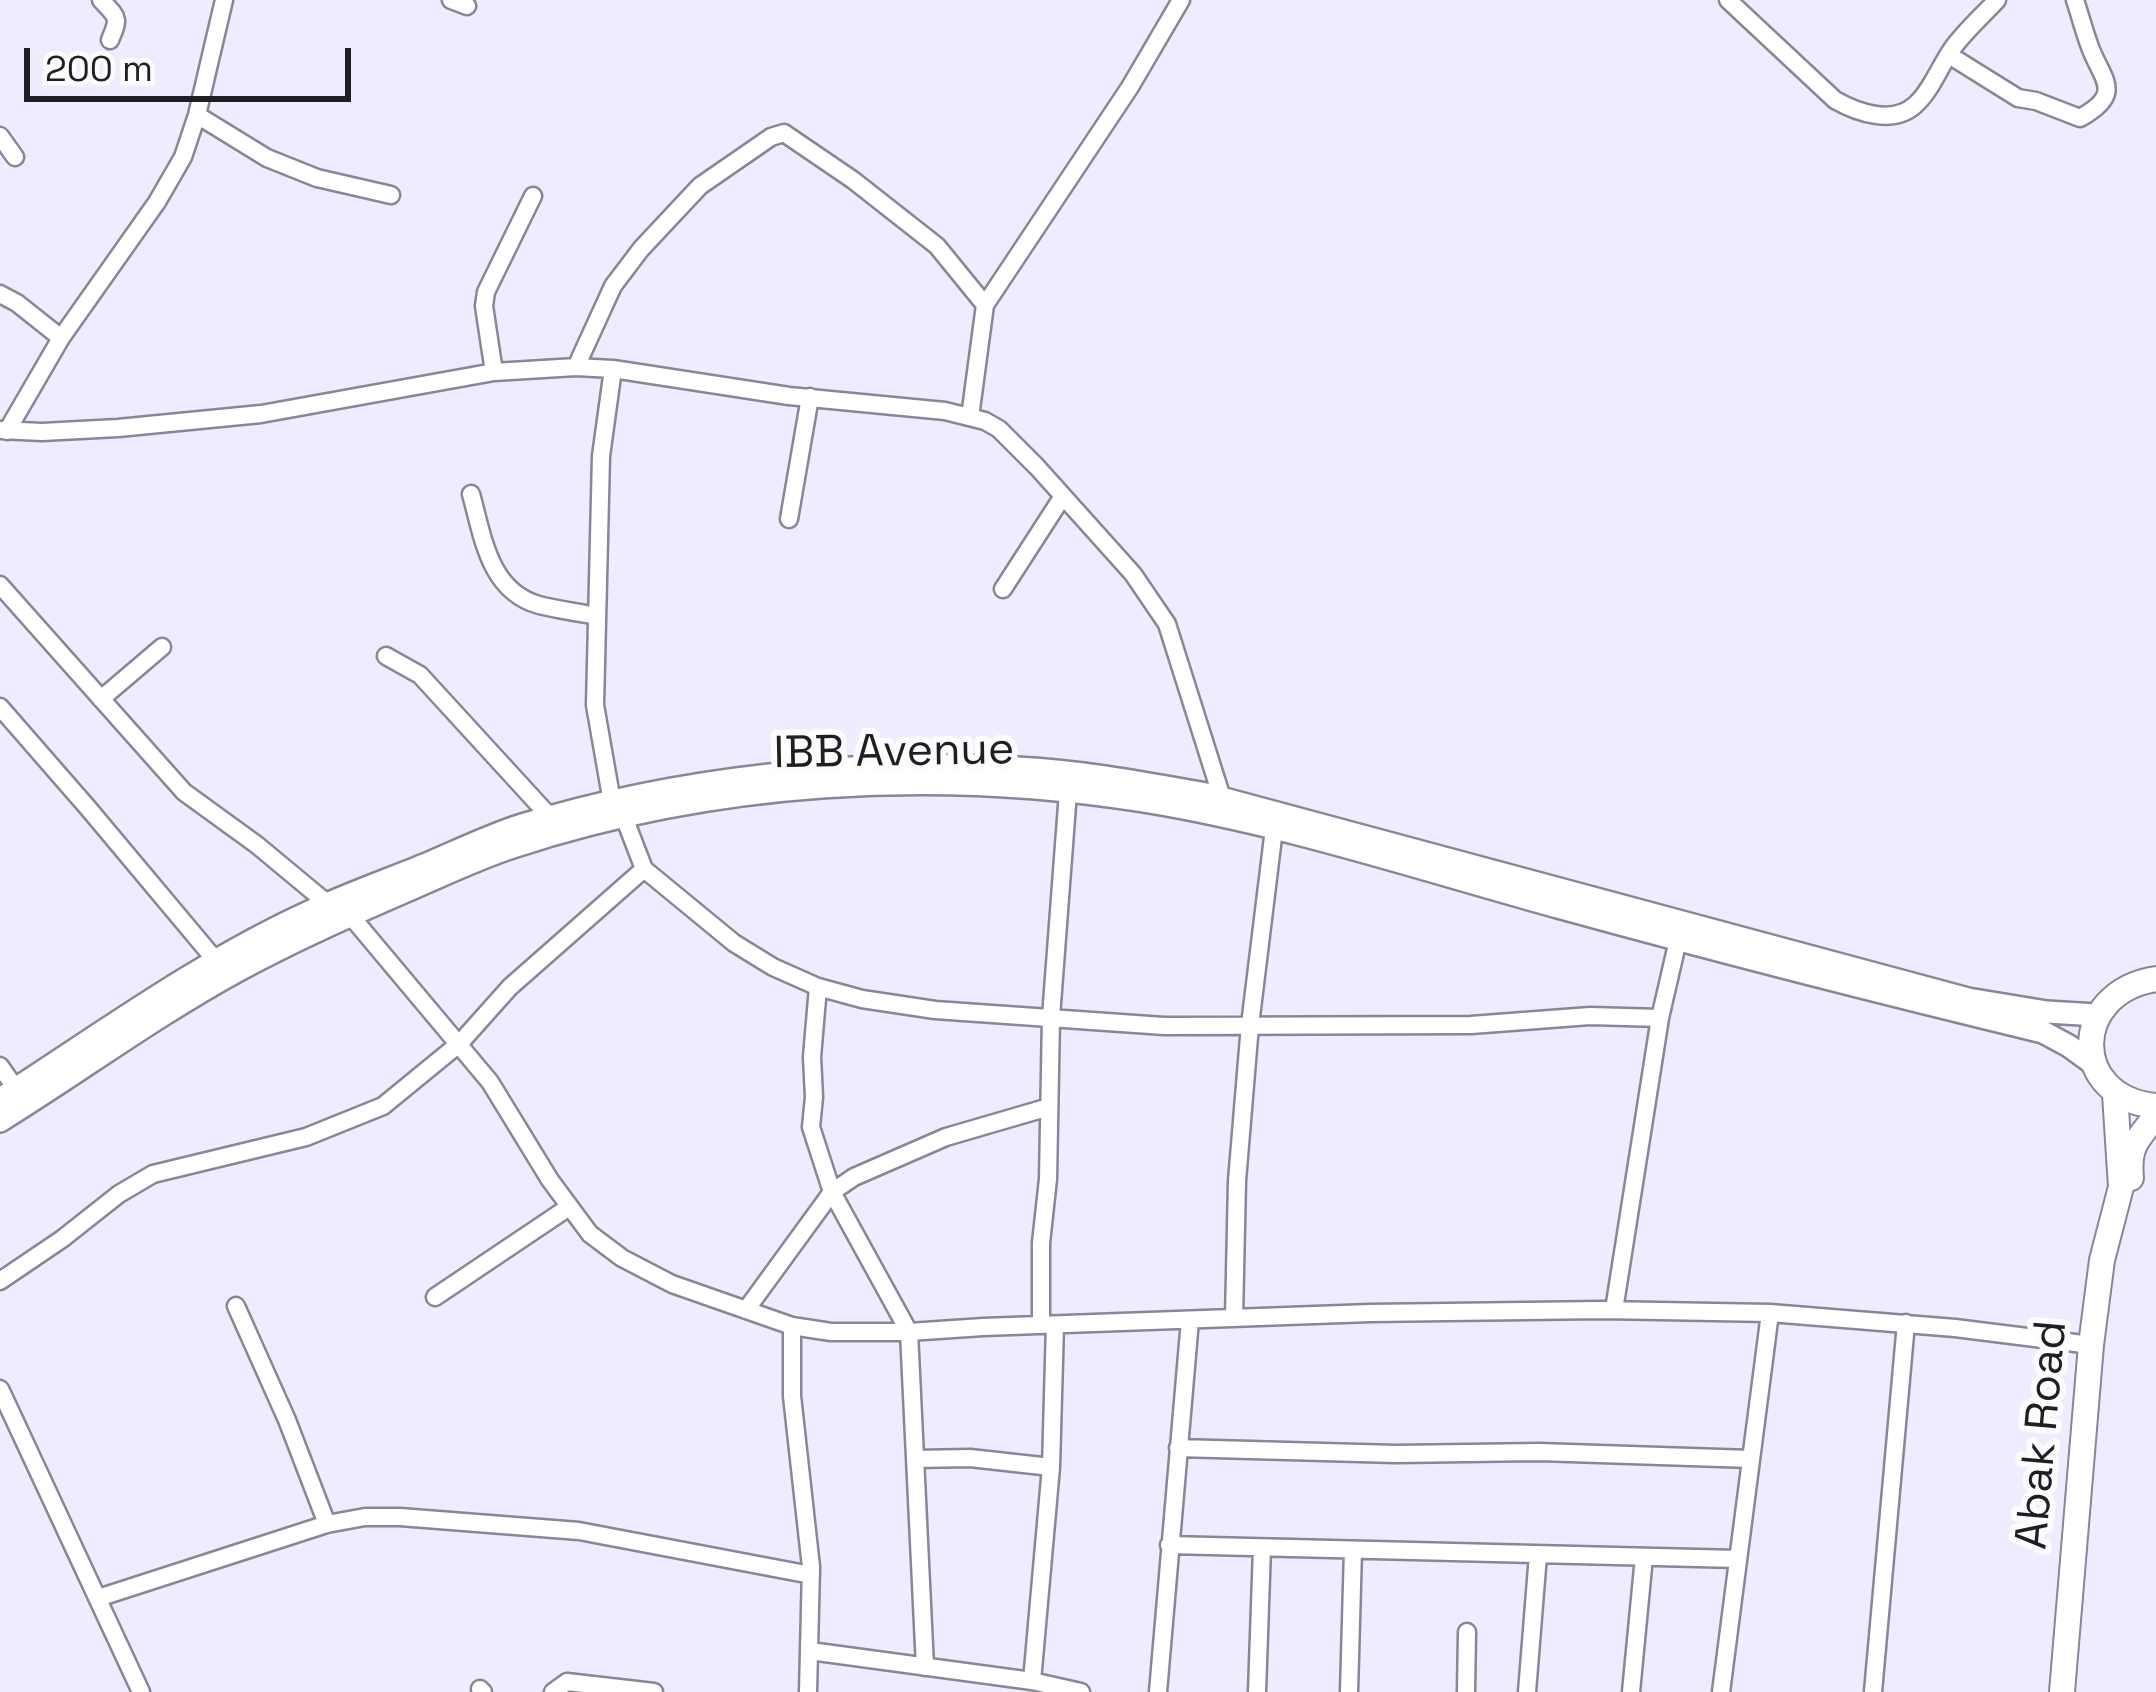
<!DOCTYPE html>
<html>
<head>
<meta charset="utf-8">
<style>
	body { margin:0 }
	#map { position:relative; width:2156px; height:1692px; overflow:hidden; background:#f0ecff; font-family:"Space Grotesk",sans-serif }
	canvas { display:block }
	.scale { position:absolute; left:24px; top:48px; width:327px; height:54px; box-sizing:border-box; border:6px solid #1f1e24; border-top:0; padding-left:15px; font-size:36px; line-height:42px; white-space:nowrap; color:#1f1e24; -webkit-text-stroke:9px #fcfcfc; paint-order:stroke }
</style>
</head>
<body>
<div id="map">
<canvas width="2156" height="1692"></canvas>
<div class="scale">200 m</div>
</div>
<script>
const context = document.querySelector('canvas').getContext('2d');
context.lineJoin = 'round';
function trace(path, color, width, dash) {
  context.strokeStyle = color;
  context.lineWidth = width;
  context.lineCap = dash ? 'butt' : 'round';
  context.setLineDash(dash || []);
  context.stroke(path);
}
function drawText(font, color, halo, rows, align = 'center') {
  context.font = font + ' "Space Grotesk",sans-serif';
  context.lineWidth = 12;
  context.setLineDash([]);
  context.textBaseline = 'middle';
  context.strokeStyle = halo;
  context.fillStyle = color;
  for (const [text, x, y, turn = 0] of rows) {
    context.save();
    context.translate(x, y);
    context.rotate((+turn || 0) * Math.PI / 180);
    context.textAlign = isNaN(turn) ? turn : align;
    if (halo) context.strokeText(text, 0, 0);
    context.fillText(text, 0, 0);
    context.restore();
  }
}
const minor = new Path2D(`
	M 101,0 C 118,18 120,17 110,40
	M 451,0 L 467,6
	M 1728,0 L 1835,100 C 1858,113 1893,125 1915,105 C 1931,91 1940,66 1952,49 C 1965,31 1982,16 1997,0
	M 1949,55 L 2018,98 L 2036,101 L 2080,118 C 2125,93 2102,80 2090,47 C 2084,31 2080,15 2075,0
	M 197,115 L 267,158 L 317,178 L 391,195
	M 0,136 L 15,157
	M 0,294 L 17,303 L 61,338
	M 576,367 L 613,286 L 641,249 L 700,186 L 771,137 L 784,133 L 853,180 L 937,246 L 985,305
	M 494,372 L 484,306 L 486,292 L 533,196
	M 970,417 L 985,305 L 1130,87 L 1181,0
	M 0,430 L 42,432 L 118,428 L 261,414 L 494,372 L 576,367 L 613,369 L 789,396 L 945,411 L 985,421 L 999,429 L 1037,467 L 1133,574 L 1167,624 L 1222,798
	M 7,431 L 61,338 L 157,202 L 183,157 L 197,115 L 224,0
	M 471,494 C 483,537 489,591 539,605 C 558,610 578,612 597,616
	M 789,519 L 810,397
	M 0,585 L 184,792 L 257,845 L 328,904
	M 1003,589 L 1063,496
	M 386,656 L 420,675 L 551,818
	M 101,699 L 162,647
	M 0,707 L 88,808 L 217,962
	M 612,802 L 595,705 L 601,456 L 613,369
	M 624,817 L 644,869 L 734,943 L 773,967 L 818,987 L 862,999 L 935,1010 L 1164,1026 L 1471,1025 L 1590,1016 L 1660,1018
	M 350,915 L 490,1082 L 550,1180 L 590,1234 L 622,1258 L 672,1284 L 792,1326 L 831,1332 L 909,1332 L 983,1327 L 1370,1313 L 1603,1310 L 1770,1313 L 1955,1328 L 2091,1345
	M 818,987 L 812,1057 L 814,1097 L 811,1127 L 832,1192 L 909,1332 L 925,1667
	M 0,1066 L 16,1089
	M 0,1281 L 62,1239 L 119,1194 L 153,1174 L 306,1137 L 383,1106 L 460,1043 L 510,987 L 644,869
	M 435,1297 L 569,1207
	M 236,1306 L 287,1420 L 327,1524
	M 746,1310 L 832,1192 L 854,1177 L 946,1137 L 1049,1107
	M 1614,1310 L 1660,1018 L 1678,940
	M 1234,1318 L 1237,1181 L 1250,1025 L 1274,829
	M 1041,1325 L 1041,1243 L 1048,1179 L 1051,1017 L 1068,792
	M 792,1326 L 792,1396 L 811,1567 L 808,1692
	M 0,1389 L 141,1692
	M 1178,1448 L 1396,1454 L 1539,1452 L 1751,1459
	M 916,1459 L 970,1458 L 1051,1467
	M 1169,1545 L 1738,1559
	M 98,1598 L 327,1524 L 365,1517 L 400,1517 L 579,1531 L 811,1575
	M 810,1651 L 1032,1681 L 1081,1692
	M 1032,1681 L 1051,1467 L 1055,1325
	M 480,1689 L 483,1692
	M 553,1692 L 567,1682 L 654,1692
	M 1158,1692 L 1190,1320
	M 1257,1692 L 1262,1548
	M 1349,1692 L 1353,1550
	M 1466,1692 L 1467,1632
	M 1527,1692 L 1538,1555
	M 1631,1692 L 1644,1557
	M 1721,1692 L 1770,1313
	M 1873,1692 L 1906,1323`);
const major = new Path2D(`
	M 0,1099 C 101,1034 201,961 311,911 C 350,893 390,879 429,863 C 460,850 490,835 522,825 C 679,777 854,759 1017,768 C 1081,771 1144,783 1206,794 L 1968,999 L 2047,1012 L 2097,1015
	M 0,1121 C 79,1072 155,1016 237,971 C 294,940 353,914 413,888 C 446,874 479,858 513,847 C 714,781 934,768 1143,801 C 1285,824 1423,870 1561,908 C 1721,952 1881,993 2043,1032 L 2069,1046 L 2095,1065`);
const highway = new Path2D(`
	M 2156,979 C 2070,992 2069,1098 2156,1106
	M 2131,1178 C 2128,1146 2137,1140 2156,1116
	M 2062,1692 L 2091,1345 L 2102,1260 L 2121,1187 L 2115,1094`);
trace(minor, '#8a8597', 21);
trace(major, '#8a8597', 26);
trace(highway, '#8a8597', 28);
trace(minor, '#fff', 16);
trace(major, '#fff', 21);
trace(highway, '#fff', 24);
drawText('45px', '#1f1e24', '#fcfcfc', [
	["IBB Avenue",894,753,-1],
	["Abak Road",2043,1435,-85]
]);
</script>
</body>
</html>
